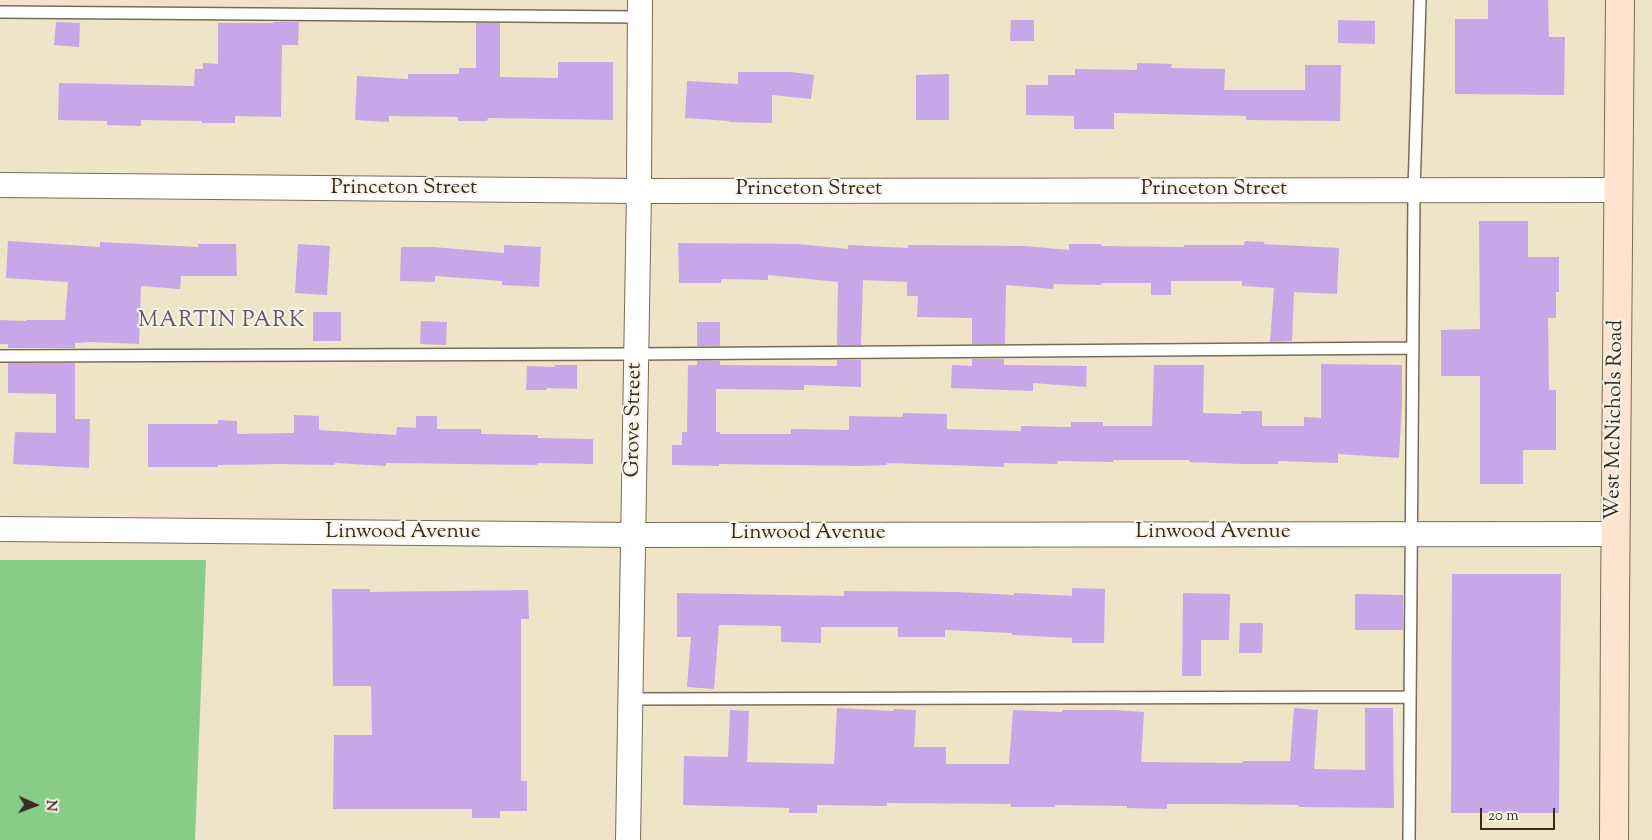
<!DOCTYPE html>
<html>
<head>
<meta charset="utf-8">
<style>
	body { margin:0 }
	#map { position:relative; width:1652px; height:840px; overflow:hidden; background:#efe4c7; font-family:"Sorts Mill Goudy",serif }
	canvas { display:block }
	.north { position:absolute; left:10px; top:780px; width:50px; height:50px; -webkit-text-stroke:4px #f7f3e8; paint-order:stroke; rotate:92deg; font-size:14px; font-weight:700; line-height:20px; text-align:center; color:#3b2a1e }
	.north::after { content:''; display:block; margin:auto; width:18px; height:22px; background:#3b2a1e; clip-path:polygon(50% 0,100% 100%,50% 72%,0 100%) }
	.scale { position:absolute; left:1480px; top:808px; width:75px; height:22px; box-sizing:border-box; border:2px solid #3b2a1e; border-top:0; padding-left:6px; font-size:15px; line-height:18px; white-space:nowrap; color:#3b2a1e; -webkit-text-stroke:4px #f7f3e8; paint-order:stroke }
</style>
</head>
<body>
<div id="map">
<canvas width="1652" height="840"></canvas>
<div class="north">N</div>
<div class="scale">20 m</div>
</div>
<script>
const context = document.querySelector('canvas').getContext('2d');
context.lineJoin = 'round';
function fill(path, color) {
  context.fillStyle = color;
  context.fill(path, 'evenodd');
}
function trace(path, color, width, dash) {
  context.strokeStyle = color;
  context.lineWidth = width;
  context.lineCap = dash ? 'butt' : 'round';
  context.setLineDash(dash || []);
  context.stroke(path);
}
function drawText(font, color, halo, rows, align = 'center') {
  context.font = font + ' "Sorts Mill Goudy",serif';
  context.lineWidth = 4;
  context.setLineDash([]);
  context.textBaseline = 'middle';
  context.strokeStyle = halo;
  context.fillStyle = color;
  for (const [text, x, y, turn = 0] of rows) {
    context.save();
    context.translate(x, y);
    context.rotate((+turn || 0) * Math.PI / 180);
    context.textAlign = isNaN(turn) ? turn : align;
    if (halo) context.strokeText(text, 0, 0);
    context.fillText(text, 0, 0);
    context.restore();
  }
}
fill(new Path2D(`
	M 0,560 L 206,560 L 195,840 L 0,840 Z`), '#88cd87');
fill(new Path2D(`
	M 1488,0 L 1548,0 L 1549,37 L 1565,37 L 1564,95 L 1455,94 L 1455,19 L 1488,19 Z
	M 1011,20 L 1034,20 L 1034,41 L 1010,41 Z
	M 1338,20 L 1375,21 L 1375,44 L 1338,43 Z
	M 56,22 L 80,23 L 79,47 L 54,45 Z
	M 273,22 L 299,22 L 298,45 L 282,45 L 281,117 L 235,116 L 235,123 L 202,123 L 202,121 L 141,120 L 141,126 L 107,125 L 107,121 L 58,120 L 59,83 L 194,86 L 195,69 L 203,69 L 203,63 L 218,64 L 218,23 L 273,23 Z
	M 476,23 L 500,23 L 500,77 L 558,78 L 558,62 L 613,62 L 613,120 L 488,118 L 487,121 L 458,121 L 458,117 L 389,116 L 389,122 L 355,120 L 357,76 L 408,79 L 408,74 L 459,74 L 459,68 L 476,68 Z
	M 1137,63 L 1172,64 L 1171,68 L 1225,69 L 1224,90 L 1305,90 L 1305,65 L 1341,65 L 1340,121 L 1246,120 L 1246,116 L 1114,113 L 1114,129 L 1074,129 L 1074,116 L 1026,115 L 1026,85 L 1048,85 L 1048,75 L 1075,75 L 1075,69 L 1137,70 Z
	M 738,72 L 791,72 L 814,75 L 811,99 L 772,95 L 772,123 L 729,122 L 729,121 L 685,118 L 687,81 L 738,84 Z
	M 949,74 L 949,120 L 916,120 L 916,75 Z
	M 1479,221 L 1528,221 L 1528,257 L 1559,257 L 1559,292 L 1556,292 L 1556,318 L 1548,318 L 1549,390 L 1556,390 L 1556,450 L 1523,450 L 1523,484 L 1480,484 L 1480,376 L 1441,376 L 1441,330 L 1480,329 Z
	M 8,241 L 100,247 L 100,242 L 198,247 L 198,244 L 236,244 L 237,276 L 181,276 L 180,289 L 141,286 L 139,344 L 92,342 L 75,343 L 75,348 L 8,348 L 8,344 L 0,344 L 0,320 L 26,321 L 26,320 L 65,320 L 68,282 L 6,278 Z
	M 1245,241 L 1264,242 L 1264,244 L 1339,248 L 1337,294 L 1294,292 L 1292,341 L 1270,342 L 1274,288 L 1242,286 L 1242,281 L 1171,281 L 1171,295 L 1151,295 L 1151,283 L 1101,283 L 1101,285 L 1054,284 L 1053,289 L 1006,285 L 1005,344 L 972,344 L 972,318 L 917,317 L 918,296 L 907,296 L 907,282 L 863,280 L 861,345 L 837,345 L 838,282 L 768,275 L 768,280 L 721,279 L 721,283 L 679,283 L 678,243 L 798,244 L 848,249 L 848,245 L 908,248 L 908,245 L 1026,246 L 1069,250 L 1069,244 L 1101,244 L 1101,246 L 1184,247 L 1184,245 L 1244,245 Z
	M 298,244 L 330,246 L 327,295 L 295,293 Z
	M 504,245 L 541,247 L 539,287 L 502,285 L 502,281 L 435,276 L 435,282 L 400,281 L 401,247 L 433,247 L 504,253 Z
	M 313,312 L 341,312 L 341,341 L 313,341 Z
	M 421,321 L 447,322 L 446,345 L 420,344 Z
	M 697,322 L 720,322 L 720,346 L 697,346 Z
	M 972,359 L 1004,359 L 1004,365 L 1087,366 L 1086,387 L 1033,383 L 1033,391 L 951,388 L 952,365 L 972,366 Z
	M 837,360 L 861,360 L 861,387 L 804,385 L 804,390 L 716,389 L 716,432 L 720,432 L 720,434 L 791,434 L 791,429 L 849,430 L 849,416 L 903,417 L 903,413 L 947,414 L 947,429 L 1021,431 L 1021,426 L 1071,427 L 1071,422 L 1103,422 L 1103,426 L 1152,426 L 1154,365 L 1204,365 L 1203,413 L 1241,414 L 1241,411 L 1262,411 L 1262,426 L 1304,426 L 1304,417 L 1321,418 L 1321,364 L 1402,365 L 1402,404 L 1399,458 L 1338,454 L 1338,463 L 1278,461 L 1278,464 L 1241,464 L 1189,462 L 1189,460 L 1113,460 L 1113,462 L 1058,461 L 1057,464 L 1004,463 L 1004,467 L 887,463 L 887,465 L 863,466 L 719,464 L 719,466 L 672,465 L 672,445 L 682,445 L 682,432 L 687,432 L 688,365 L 697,365 L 697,361 L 720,361 L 720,365 L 837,366 Z
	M 8,363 L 75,363 L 75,419 L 90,419 L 89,468 L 13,464 L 15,432 L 56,433 L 56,394 L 8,393 Z
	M 555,365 L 577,365 L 577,389 L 547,388 L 547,390 L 526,390 L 527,366 L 555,367 Z
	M 294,415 L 319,416 L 319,430 L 396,435 L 397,427 L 416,428 L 416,416 L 437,416 L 437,429 L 481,429 L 481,434 L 538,435 L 538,438 L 593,439 L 593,464 L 537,463 L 537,465 L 386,463 L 386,466 L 335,463 L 335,465 L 279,464 L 218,465 L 218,467 L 148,467 L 148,424 L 218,424 L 218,420 L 237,421 L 237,434 L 294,433 Z
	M 1452,574 L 1561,574 L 1559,813 L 1451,813 Z
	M 1072,588 L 1105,589 L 1104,643 L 1072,643 L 1072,638 L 1012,635 L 1012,633 L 945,630 L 945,637 L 898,637 L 898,627 L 821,627 L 821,643 L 781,642 L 781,626 L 719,625 L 714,689 L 687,687 L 691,637 L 677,637 L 677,593 L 844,596 L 844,591 L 957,592 L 1014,595 L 1014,593 L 1072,596 Z
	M 332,589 L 370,589 L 370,592 L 528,590 L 529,619 L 521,619 L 521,781 L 527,781 L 527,811 L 500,811 L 500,818 L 472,818 L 472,809 L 333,809 L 334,735 L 372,735 L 371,686 L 333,686 Z
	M 1183,593 L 1230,594 L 1229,640 L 1201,640 L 1201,676 L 1182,676 Z
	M 1355,594 L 1403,595 L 1403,630 L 1355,630 Z
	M 1240,623 L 1263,623 L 1262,653 L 1239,653 Z
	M 837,708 L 893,711 L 894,709 L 916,710 L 914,747 L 946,747 L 946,764 L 1009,764 L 1013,710 L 1062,712 L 1062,710 L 1114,710 L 1144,712 L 1141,762 L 1243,763 L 1243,761 L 1290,761 L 1294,708 L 1318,710 L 1314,769 L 1365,770 L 1365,708 L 1393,708 L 1394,808 L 1299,807 L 1299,805 L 1224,804 L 1167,804 L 1167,809 L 1127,808 L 1127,806 L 1055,805 L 1055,807 L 1011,807 L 1011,804 L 887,803 L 887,806 L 817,805 L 817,813 L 789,813 L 789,808 L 683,805 L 684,756 L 728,757 L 730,710 L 749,711 L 747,762 L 834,764 Z`), '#c8a7e9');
const service = new Path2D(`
	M 0,12 L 639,17
	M 0,356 L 636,354 L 1413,348
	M 630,699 L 1410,697
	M 1409,840 L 1414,190 L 1420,0`);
const minor = new Path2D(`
	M 0,185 L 639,191 L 1619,190
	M 0,529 L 633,535 L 1615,534
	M 628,840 L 639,191 L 640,0`);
const secondary = new Path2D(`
	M 1614,840 L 1615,606 L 1620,0`);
trace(service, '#7a6b59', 14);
trace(minor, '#7a6b59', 26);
trace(secondary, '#7a6b59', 30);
trace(service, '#fff', 11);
trace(minor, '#fff', 24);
trace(secondary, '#fde4d0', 28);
drawText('21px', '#3b2a1e', '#f7f3e8', [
	["Princeton Street",404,189],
	["Princeton Street",809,190],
	["Princeton Street",1214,190],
	["Grove Street",635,420,-89],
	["West McNichols Road",1616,420,-89],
	["Linwood Avenue",403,533],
	["Linwood Avenue",1213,533],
	["Linwood Avenue",808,534]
]);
context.letterSpacing = '1px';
drawText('22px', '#6c5665', '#f7f3e8', [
	["MARTIN PARK",222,322]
]);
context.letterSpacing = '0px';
</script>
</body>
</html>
